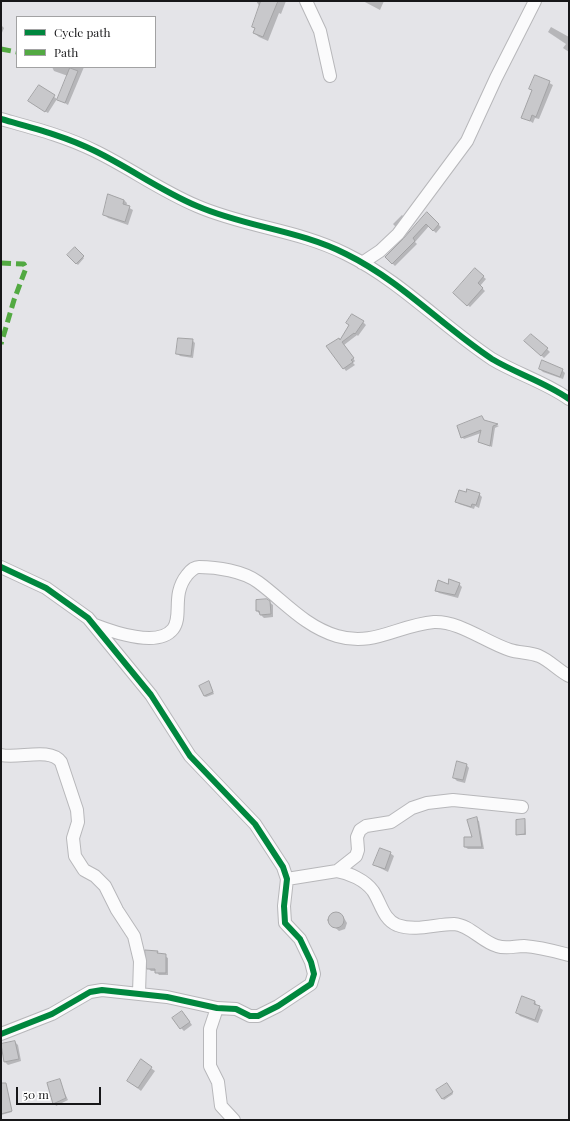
<!DOCTYPE html>
<html>
<head>
<meta charset="utf-8">
<style>
	body { margin:0 }
	#map { position:relative; width:570px; height:1121px; overflow:hidden; background:#e4e4e8; font-family:"Playfair Display",serif }
	canvas { display:block }
	.frame { position:absolute; inset:0; border:2px solid #171719; pointer-events:none }
	.legend { position:absolute; left:16px; top:16px; width:140px; height:52px; box-sizing:border-box; background:#fff; border:1px solid #a2a2a3; margin:0; padding:5px 7px; list-style:none; font-size:12px; color:#171719 }
	.legend li { display:flex; align-items:center; gap:8px; height:20px }
	.legend b { width:20px; border:1px solid #a2a2a3 }
	.scale { position:absolute; left:16px; top:1087px; width:85px; height:18px; box-sizing:border-box; border:2px solid #171719; border-top:0; padding-left:5px; font-size:12px; line-height:14px; white-space:nowrap; color:#171719; -webkit-text-stroke:3px #fff; paint-order:stroke }
</style>
</head>
<body>
<div id="map">
<canvas width="570" height="1121"></canvas>
<div class="frame"></div>
<ul class="legend">
<li><b style="height:5px;background:#00873e"></b>Cycle path</li>
<li><b style="height:5px;background:#52a942"></b>Path</li>
</ul>
<div class="scale">50 m</div>
</div>
<script>
const context = document.querySelector('canvas').getContext('2d');
context.lineJoin = 'round';
function fill(path, color) {
  context.fillStyle = color;
  context.fill(path, 'evenodd');
}
function trace(path, color, width, dash) {
  context.strokeStyle = color;
  context.lineWidth = width;
  context.lineCap = dash ? 'butt' : 'round';
  context.setLineDash(dash || []);
  context.stroke(path);
}
fill(new Path2D(`
	M 256,1 L 286,1 L 281,14 L 279,13 L 268,41 L 259,37 L 254,33 L 256,29 L 253,27 L 260,7 Z
	M 363,1 L 384,1 L 380,10 Z
	M 1,25 L 4,28 L 1,35 Z
	M 551,27 L 569,37 L 569,52 L 563,48 L 566,44 L 548,32 Z
	M 52,67 L 84,67 L 68,105 L 58,99 L 68,76 L 54,71 Z
	M 536,76 L 553,85 L 539,119 L 535,118 L 533,123 L 523,117 L 533,91 L 530,89 Z
	M 39,86 L 57,99 L 48,113 L 32,103 Z
	M 108,195 L 124,200 L 127,203 L 126,206 L 133,210 L 128,225 L 108,218 L 105,215 Z
	M 427,213 L 441,227 L 436,233 L 429,226 L 415,242 L 417,244 L 395,266 L 386,257 L 404,240 Z
	M 402,215 L 405,218 L 398,229 L 393,224 Z
	M 74,248 L 84,258 L 78,265 L 68,255 Z
	M 475,270 L 486,279 L 480,286 L 485,291 L 470,307 L 455,293 Z
	M 363,322 L 366,325 L 358,336 L 357,335 L 344,345 L 355,361 L 353,363 L 355,365 L 346,371 L 328,347 L 341,341 L 350,325 Z
	M 192,340 L 195,343 L 193,358 L 180,356 L 177,353 Z
	M 529,344 L 547,349 L 550,352 L 544,358 Z
	M 540,369 L 562,370 L 565,373 L 563,379 L 543,372 Z
	M 482,417 L 485,421 L 499,426 L 495,428 L 492,447 L 479,442 L 481,433 L 464,439 L 462,437 Z
	M 467,493 L 479,494 L 482,497 L 479,508 L 475,506 L 474,509 L 459,504 L 456,501 Z
	M 459,584 L 462,587 L 458,598 L 439,593 L 436,590 Z
	M 267,600 L 273,605 L 273,617 L 264,618 L 257,611 Z
	M 210,684 L 214,694 L 206,697 L 204,696 Z
	M 466,764 L 469,768 L 465,783 L 457,781 L 454,778 Z
	M 476,819 L 479,821 L 484,849 L 468,849 L 465,847 L 473,838 Z
	M 525,820 L 526,835 L 519,835 L 517,834 Z
	M 390,853 L 394,856 L 388,872 L 374,865 Z
	M 334,914 L 340,915 L 344,918 L 347,923 L 345,929 L 339,931 L 331,924 L 330,918 Z
	M 157,952 L 168,958 L 168,975 L 159,975 L 156,971 L 151,971 L 148,968 Z
	M 535,1001 L 537,1006 L 543,1010 L 538,1023 L 520,1016 L 517,1013 Z
	M 185,1015 L 192,1025 L 184,1031 L 181,1028 Z
	M 15,1042 L 18,1045 L 21,1061 L 8,1065 L 5,1062 Z
	M 141,1061 L 155,1071 L 141,1091 L 131,1083 Z
	M 59,1081 L 68,1100 L 56,1106 L 48,1084 Z
	M 448,1086 L 453,1094 L 444,1100 L 443,1099 Z
	M 1,1097 L 9,1097 L 12,1112 L 1,1115 Z`), '#0003');
const building = new Path2D(`
	M 261,1 L 278,1 L 263,37 L 253,33 L 255,28 L 252,27 Z
	M 70,68 L 78,71 L 65,103 L 57,100 Z
	M 535,75 L 550,81 L 536,117 L 532,115 L 530,121 L 521,118 L 532,90 L 529,89 Z
	M 39,85 L 55,95 L 45,112 L 28,101 Z
	M 108,194 L 124,200 L 123,204 L 130,206 L 125,222 L 103,215 Z
	M 427,212 L 439,224 L 433,231 L 426,224 L 413,238 L 415,241 L 392,264 L 385,257 L 403,239 Z
	M 75,247 L 84,256 L 76,264 L 67,255 Z
	M 475,268 L 484,276 L 478,283 L 483,288 L 467,306 L 453,293 Z
	M 352,314 L 364,321 L 355,334 L 354,333 L 342,342 L 354,358 L 351,360 L 353,362 L 343,369 L 326,346 L 339,338 L 340,340 L 349,325 L 346,323 Z
	M 531,334 L 548,348 L 541,356 L 524,341 Z
	M 178,338 L 193,339 L 191,356 L 176,354 Z
	M 542,360 L 563,369 L 560,377 L 539,369 Z
	M 482,416 L 484,420 L 498,424 L 493,426 L 490,446 L 478,442 L 481,430 L 461,438 L 457,426 Z
	M 467,489 L 480,493 L 476,505 L 472,504 L 471,507 L 455,502 L 459,490 L 466,492 Z
	M 449,579 L 460,583 L 455,595 L 435,591 L 438,580 L 448,584 Z
	M 267,599 L 270,601 L 271,614 L 260,615 L 259,611 L 256,611 L 256,600 Z
	M 209,681 L 213,692 L 204,696 L 199,686 Z
	M 457,761 L 467,764 L 463,780 L 453,778 Z
	M 477,817 L 482,847 L 464,847 L 464,837 L 472,837 L 467,820 Z
	M 525,819 L 525,834 L 516,835 L 516,820 Z
	M 380,848 L 391,852 L 385,869 L 373,865 Z
	M328 920a8 8 0 1 1 16 0a8 8 0 1 1-16 0Z
	M 145,950 L 158,951 L 157,953 L 166,954 L 166,973 L 155,973 L 155,969 L 147,969 Z
	M 522,996 L 535,1001 L 534,1004 L 540,1006 L 535,1020 L 516,1013 Z
	M 182,1011 L 190,1022 L 180,1029 L 172,1018 Z
	M 15,1041 L 19,1059 L 4,1062 L 1,1044 Z
	M 141,1059 L 152,1067 L 138,1088 L 127,1081 Z
	M 60,1079 L 66,1098 L 53,1104 L 47,1083 Z
	M 1,1083 L 6,1083 L 12,1111 L 1,1114 Z
	M 447,1083 L 453,1092 L 442,1099 L 436,1090 Z`);
fill(building, '#c8c8cb');
trace(building, '#a3a3a5', 1);
const minor = new Path2D(`
	M 306,1 L 320,31 L 330,76
	M 1,119 C 33,128 65,136 95,151 C 130,168 161,191 197,206 C 245,227 299,230 346,254 C 401,281 442,326 492,359 C 517,374 545,382 569,399
	M 362,263 L 380,251 L 398,234 L 467,141 L 496,78 L 535,1
	M 1,567 L 46,588 L 88,618 L 151,695 L 190,756 L 255,824 L 283,867 L 287,879 L 284,906 L 285,923 L 300,939 L 311,962 L 314,974 L 311,984 L 278,1006 L 258,1016 L 250,1016 L 236,1009 L 217,1008 L 167,997 L 102,990 L 90,992 L 52,1014 L 1,1034
	M 95,625 C 113,632 158,648 173,629 C 183,616 171,595 187,575 C 190,571 195,567 199,567 C 217,567 243,571 258,582 C 284,601 304,626 337,636 C 374,647 398,625 434,622 C 460,621 485,642 510,650 C 519,653 530,652 539,656 C 549,660 559,671 569,676
	M 1,755 C 19,759 50,747 61,762 L 77,810 L 78,822 L 73,838 L 75,856 L 84,870 L 95,876 L 105,886 L 117,910 L 134,936 L 140,961 L 139,993
	M 337,871 L 356,856 L 358,850 L 357,837 L 360,830 L 366,826 L 391,822 L 412,808 L 427,803 L 453,800 L 522,807
	M 287,879 L 337,871 C 349,873 365,880 373,891 C 381,903 383,919 397,925 C 417,932 435,924 454,924 C 470,925 482,942 497,946 C 506,949 515,946 524,946 C 540,947 554,951 569,955
	M 217,1008 L 210,1029 L 210,1066 L 218,1082 L 221,1106 L 234,1120`);
trace(minor, '#b7b7ba', 14);
trace(minor, '#fbfbfc', 12);
trace(new Path2D(`
	M 1,49 L 17,52
	M 1,263 L 24,264 L 26,268 L 14,300 L 1,344`), '#52a942', 5, [10, 5]);
trace(new Path2D(`
	M 1,119 C 33,128 65,136 95,151 C 130,168 161,191 197,206 C 245,227 299,230 346,254 C 401,281 442,326 492,359 C 517,374 545,382 569,399
	M 1,567 L 46,588 L 88,618 L 151,695 L 190,756 L 255,824 L 283,867 L 287,879 L 284,906 L 285,923 L 300,939 L 311,962 L 314,974 L 311,984 L 278,1006 L 258,1016 L 250,1016 L 236,1009 L 217,1008 L 167,997 L 102,990 L 90,992 L 52,1014 L 1,1034`), '#00873e', 6);
</script>
</body>
</html>
